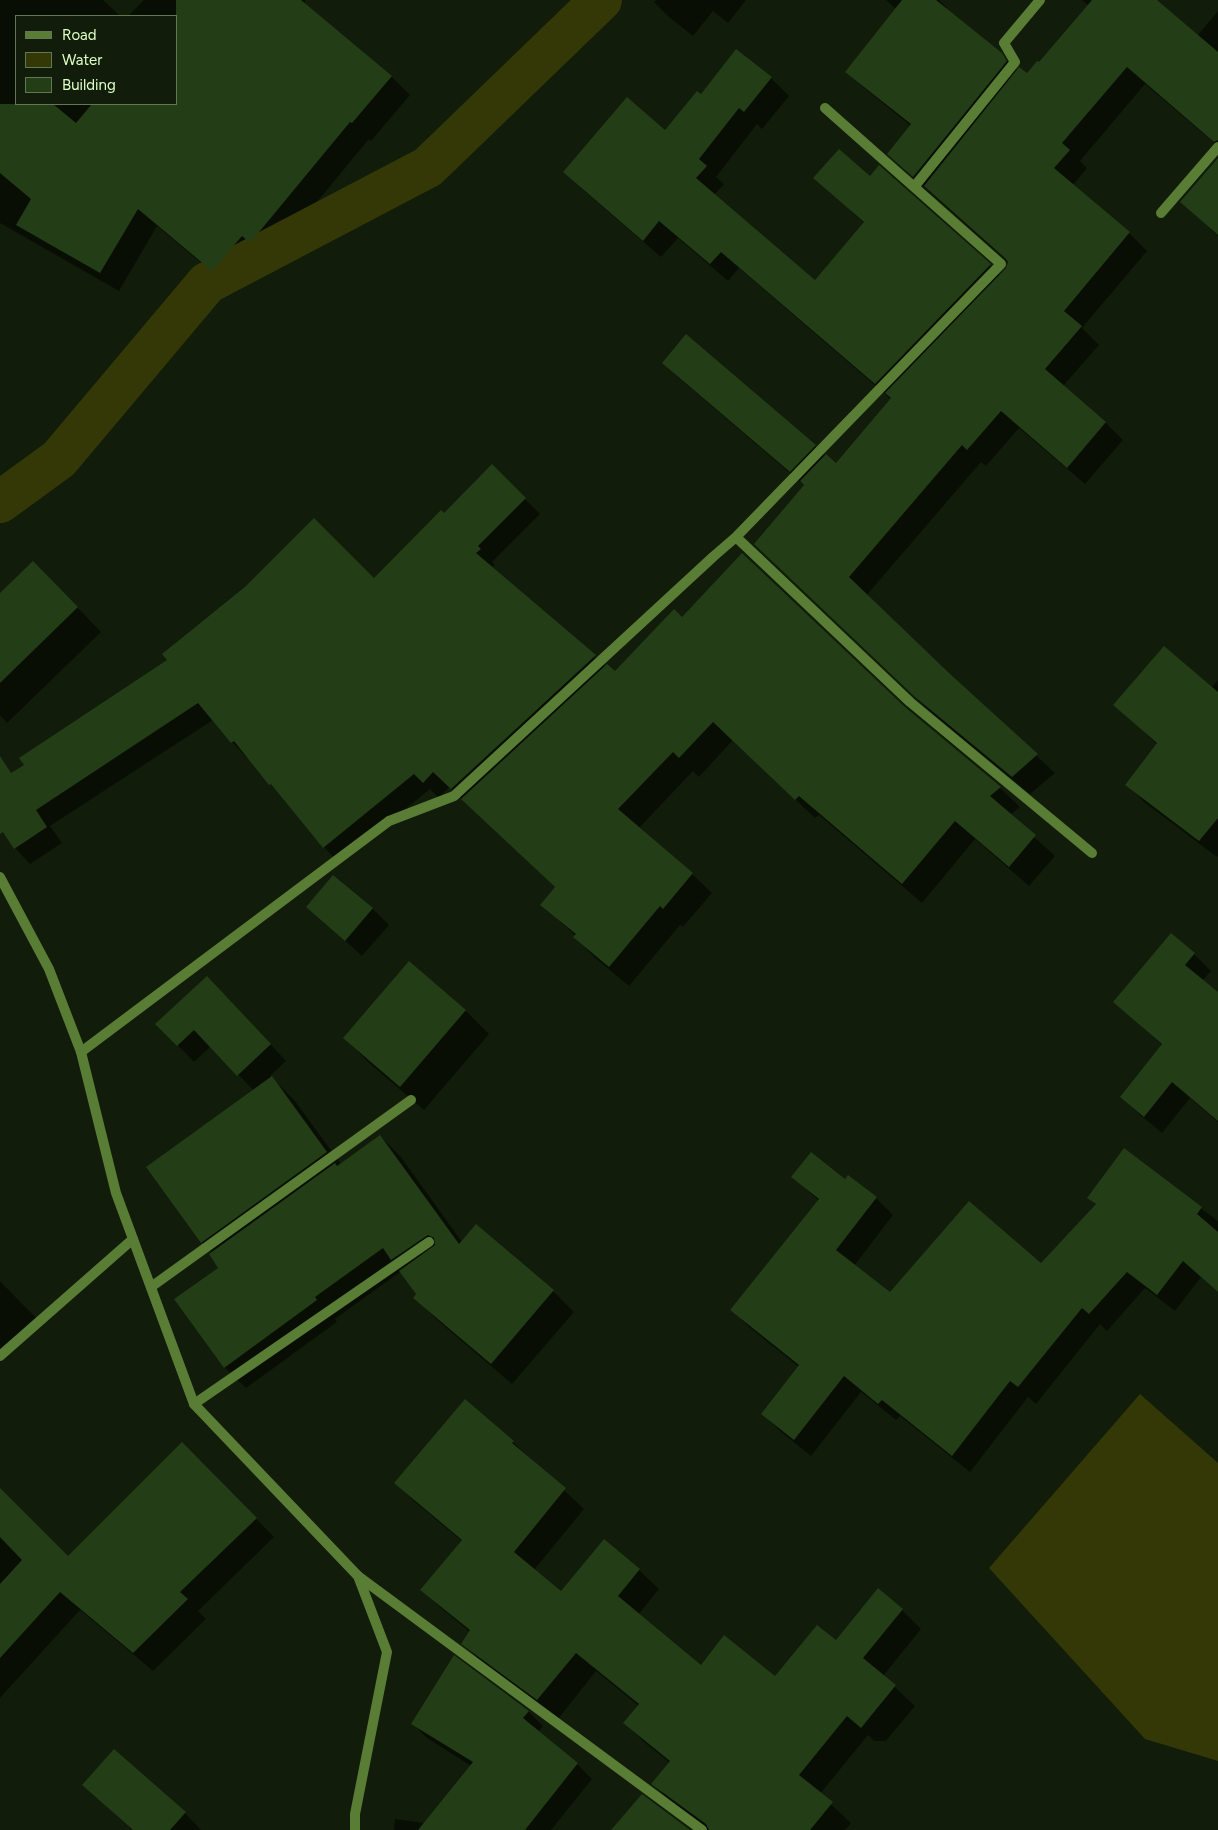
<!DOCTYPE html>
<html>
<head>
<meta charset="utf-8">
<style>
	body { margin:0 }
	#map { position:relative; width:1218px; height:1830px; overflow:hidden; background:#111c0a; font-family:Figtree,sans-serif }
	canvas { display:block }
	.legend { position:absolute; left:15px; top:15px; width:162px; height:90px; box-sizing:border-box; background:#111c0a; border:1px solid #637755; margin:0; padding:6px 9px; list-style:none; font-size:15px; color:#deffc5 }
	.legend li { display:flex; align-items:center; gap:10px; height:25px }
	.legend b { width:25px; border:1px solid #637755 }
</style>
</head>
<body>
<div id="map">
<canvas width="1218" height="1830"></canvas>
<ul class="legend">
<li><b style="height:6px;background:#597d34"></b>Road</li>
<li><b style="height:14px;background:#343807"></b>Water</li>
<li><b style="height:14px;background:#233d16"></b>Building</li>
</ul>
</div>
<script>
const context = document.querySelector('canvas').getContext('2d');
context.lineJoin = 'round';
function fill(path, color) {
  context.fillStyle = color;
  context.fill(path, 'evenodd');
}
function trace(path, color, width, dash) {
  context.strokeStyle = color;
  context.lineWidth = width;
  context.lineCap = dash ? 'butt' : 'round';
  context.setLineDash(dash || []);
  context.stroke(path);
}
fill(new Path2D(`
	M 1140,1394 L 1218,1463 L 1218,1761 L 1145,1739 L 989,1568 Z`), '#343807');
fill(new Path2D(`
	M 0,0 L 103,0 L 120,16 L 16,16 L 16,104 L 176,104 L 176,16 L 128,16 L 144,0 L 305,0 L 305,5 L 391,76 L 410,95 L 371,141 L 369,139 L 269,260 L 261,253 L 231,288 L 157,226 L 119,291 L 0,223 Z
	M 656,0 L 746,0 L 728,23 L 713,11 L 693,36 L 669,17 L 654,2 Z
	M 886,0 L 939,0 L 947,8 L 945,9 L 1001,54 L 1018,71 L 1027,75 L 1039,64 L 1089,6 L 1082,0 L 1155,0 L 1197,36 L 1218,11 L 1218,146 L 1145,84 L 1080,161 L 1087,168 L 1073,185 L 1129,233 L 1147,251 L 1082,328 L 1099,345 L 1063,386 L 1105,422 L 1123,440 L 1085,484 L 1019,428 L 986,466 L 981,462 L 866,596 L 1055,773 L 1030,794 L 934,715 L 773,562 L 805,486 L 680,379 L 663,363 L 815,446 L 836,465 L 892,400 L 739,268 L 728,281 L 678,238 L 661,257 L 583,190 L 565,172 L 665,132 L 701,96 L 771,78 L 789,96 L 762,129 L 757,124 L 716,177 L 724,184 L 714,195 L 815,281 L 864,223 L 815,178 L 870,177 L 879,167 L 1000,275 L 1009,266 L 1007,261 L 905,170 L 911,126 L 863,87 L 847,72 L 896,9 Z
	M 1218,160 L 1218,236 L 1182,202 Z
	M 492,466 L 540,514 L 492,562 L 495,565 L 492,568 L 606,667 L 615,673 L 682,619 L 904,708 L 1000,788 L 1020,807 L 1010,815 L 1055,856 L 1029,886 L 975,839 L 922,903 L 819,815 L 815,818 L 733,740 L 699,777 L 693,771 L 639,828 L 692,874 L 712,893 L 683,927 L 680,925 L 629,986 L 594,957 L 575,937 L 576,936 L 542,905 L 556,888 L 449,787 L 439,798 L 430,789 L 339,863 L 324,847 L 249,757 L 247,758 L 232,742 L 213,720 L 50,826 L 62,843 L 30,864 L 15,848 L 0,826 L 0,782 L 374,580 L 444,515 Z
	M 57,586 L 101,632 L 7,723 L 0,715 L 0,594 Z
	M 1218,680 L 1218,856 L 1217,857 L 1144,802 L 1127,784 L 1158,745 L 1115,705 L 1211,688 Z
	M 333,876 L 373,909 L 389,925 L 362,956 L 308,907 Z
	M 1194,954 L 1211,971 L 1202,981 L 1218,994 L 1218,1122 L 1190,1098 L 1162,1133 L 1139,1114 L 1122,1097 L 1162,1045 L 1115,1002 Z
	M 224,994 L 286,1061 L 270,1076 L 295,1101 L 341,1164 L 380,1136 L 401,1157 L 462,1242 L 553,1291 L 574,1312 L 512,1384 L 436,1319 L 415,1298 L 418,1295 L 400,1272 L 335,1319 L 337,1322 L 246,1388 L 224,1367 L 220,1268 L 212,1253 L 202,1242 L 254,1091 L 211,1046 L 194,1062 L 157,1024 Z
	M 465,1010 L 489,1034 L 424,1110 L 368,1062 L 345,1038 Z
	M 1124,1150 L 1218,1221 L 1218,1292 L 1201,1277 L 1175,1311 L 1145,1288 L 1107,1331 L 1100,1324 L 1036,1404 L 1028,1397 L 970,1472 L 900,1416 L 896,1420 L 861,1392 L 811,1456 L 780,1431 L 763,1414 L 799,1367 L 749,1327 L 732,1310 L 819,1201 L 793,1177 L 845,1181 L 848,1177 L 876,1198 L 893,1215 L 854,1266 L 891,1294 L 1041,1265 L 1097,1206 L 1089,1198 Z
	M 0,1281 L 36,1318 L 0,1352 Z
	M 465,1401 L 513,1442 L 584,1509 L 534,1570 L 561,1593 L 639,1570 L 659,1589 L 638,1615 L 701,1666 L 775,1678 L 836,1642 L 902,1610 L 921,1629 L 883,1676 L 915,1706 L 886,1741 L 874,1741 L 868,1735 L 820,1794 L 851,1823 L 845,1830 L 708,1830 L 672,1803 L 652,1783 L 670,1763 L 644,1742 L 625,1723 L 639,1706 L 596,1671 L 558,1719 L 482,1663 L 463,1643 L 470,1632 L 442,1609 L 422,1590 L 462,1541 L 415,1502 L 396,1483 Z
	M 182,1444 L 274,1537 L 198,1611 L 206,1619 L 153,1671 L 80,1610 L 0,1698 L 0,1491 L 68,1557 Z
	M 528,1711 L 543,1726 L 538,1732 L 577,1764 L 592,1779 L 551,1830 L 394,1830 L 395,1819 L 425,1823 L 471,1766 L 427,1738 L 412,1723 Z
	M 83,1785 L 185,1813 L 201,1830 L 132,1830 Z`), '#0007');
trace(new Path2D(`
	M 0,502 L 59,459 L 207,283 L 428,167 L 601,0`), '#343807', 42);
fill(new Path2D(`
	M 176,0 L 301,0 L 392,76 L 352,123 L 350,122 L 250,243 L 242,236 L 212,271 L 138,209 L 100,273 L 16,225 L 31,199 L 0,173 L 0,104 L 53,104 L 76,123 L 92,104 L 176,104 Z
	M 902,0 L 936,0 L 1002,53 L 1007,61 L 913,177 L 887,154 L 911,124 L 845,72 Z
	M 1092,0 L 1157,0 L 1218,52 L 1218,140 L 1214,142 L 1127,67 L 1062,143 L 1070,150 L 1054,168 L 1130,232 L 1064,311 L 1082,326 L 1045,369 L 1106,422 L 1067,468 L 1001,411 L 967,450 L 962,445 L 849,577 L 949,673 L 1038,754 L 1012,777 L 915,697 L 754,544 L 804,485 L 800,481 L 826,454 L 836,463 L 891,398 L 885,393 L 1006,268 L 1008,262 L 1006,259 L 924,186 L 1019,67 L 1027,73 L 1037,61 L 1039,62 Z
	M 736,49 L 772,77 L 744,112 L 739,108 L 699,159 L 707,166 L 696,178 L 815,280 L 864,222 L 813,178 L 839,149 L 870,176 L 879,165 L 991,264 L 875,384 L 721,252 L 710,264 L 659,221 L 643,241 L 563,172 L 627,97 L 665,130 L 697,91 L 701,94 Z
	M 1218,158 L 1218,235 L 1180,202 Z
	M 686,334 L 816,445 L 790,472 L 662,363 Z
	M 492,464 L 526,498 L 478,546 L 481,549 L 476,553 L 596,655 L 451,789 L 433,772 L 423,783 L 414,774 L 323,848 L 271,784 L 269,785 L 234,741 L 231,743 L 198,703 L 36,810 L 47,827 L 14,849 L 3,832 L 0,834 L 0,756 L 11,773 L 24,765 L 19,758 L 167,660 L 162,654 L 246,586 L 314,518 L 374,578 L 441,510 L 444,513 Z
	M 742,553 L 905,707 L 1001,787 L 990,796 L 1036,835 L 1009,867 L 955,821 L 902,884 L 799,796 L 795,800 L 713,722 L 679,758 L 673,752 L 618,809 L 693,873 L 663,909 L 660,906 L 609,967 L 573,937 L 576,934 L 540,905 L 555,887 L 461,799 L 607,664 L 615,671 L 674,609 L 682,617 Z
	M 33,561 L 78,607 L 0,683 L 0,593 Z
	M 1164,646 L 1218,692 L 1218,818 L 1199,841 L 1125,785 L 1157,743 L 1113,705 Z
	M 333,875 L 373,908 L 345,941 L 306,907 Z
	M 1171,933 L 1195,953 L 1185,965 L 1218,992 L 1218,1121 L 1172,1082 L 1144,1117 L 1120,1097 L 1162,1044 L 1113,1002 Z
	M 409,961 L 466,1010 L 400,1087 L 343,1038 Z
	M 207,976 L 271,1044 L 237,1076 L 194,1030 L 177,1046 L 155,1024 Z
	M 272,1076 L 327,1152 L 201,1243 L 146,1167 Z
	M 380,1135 L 459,1244 L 476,1224 L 554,1290 L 491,1364 L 413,1298 L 416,1294 L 399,1271 L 435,1245 L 434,1238 L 428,1235 L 391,1260 L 383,1248 L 315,1297 L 317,1300 L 224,1368 L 174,1299 L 218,1268 L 209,1254 L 335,1163 L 337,1166 Z
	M 1124,1148 L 1202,1207 L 1197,1214 L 1218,1232 L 1218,1292 L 1183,1261 L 1157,1295 L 1127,1272 L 1089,1314 L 1082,1308 L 1018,1387 L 1010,1381 L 952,1456 L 882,1400 L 878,1404 L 844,1376 L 794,1440 L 761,1414 L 799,1365 L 730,1310 L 819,1199 L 791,1177 L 811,1152 L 845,1179 L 848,1175 L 877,1197 L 836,1250 L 890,1292 L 969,1201 L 1041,1263 L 1096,1204 L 1087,1198 Z
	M 465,1399 L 514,1441 L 512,1443 L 566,1488 L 514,1552 L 561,1591 L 604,1539 L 640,1569 L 618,1596 L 701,1665 L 724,1635 L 775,1676 L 817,1625 L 836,1640 L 878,1588 L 903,1609 L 863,1658 L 896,1685 L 861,1728 L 847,1716 L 799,1775 L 833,1802 L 810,1830 L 709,1830 L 706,1824 L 651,1784 L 670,1761 L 623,1723 L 639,1704 L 576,1653 L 537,1700 L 461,1644 L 470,1630 L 420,1590 L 462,1540 L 394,1483 Z
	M 182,1442 L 257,1518 L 180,1592 L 188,1599 L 133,1653 L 60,1592 L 0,1658 L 0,1584 L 22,1560 L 0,1537 L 0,1488 L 68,1556 Z
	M 454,1655 L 529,1711 L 523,1718 L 578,1763 L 525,1830 L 418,1830 L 473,1762 L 411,1724 Z
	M 114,1749 L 186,1812 L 170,1830 L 133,1830 L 82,1785 Z
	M 642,1794 L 690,1830 L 611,1830 Z`), '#233d16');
trace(new Path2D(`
	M 914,187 L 1015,62 L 1004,43 L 1040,0
	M 1161,213 L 1218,147
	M 736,537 L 910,702 L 1092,853
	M 81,1052 L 389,821 L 454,796 L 714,556 L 736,537 L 1001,264 L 825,108
	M 151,1287 L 411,1100
	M 0,1356 L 133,1239
	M 194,1404 L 429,1242
	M 358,1576 L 702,1830`), '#597d34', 10);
trace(new Path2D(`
	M 0,877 L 49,969 L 81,1052 L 116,1193 L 194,1404 L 358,1576 L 387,1652 L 355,1814 L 355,1830`), '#597d34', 10);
</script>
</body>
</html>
